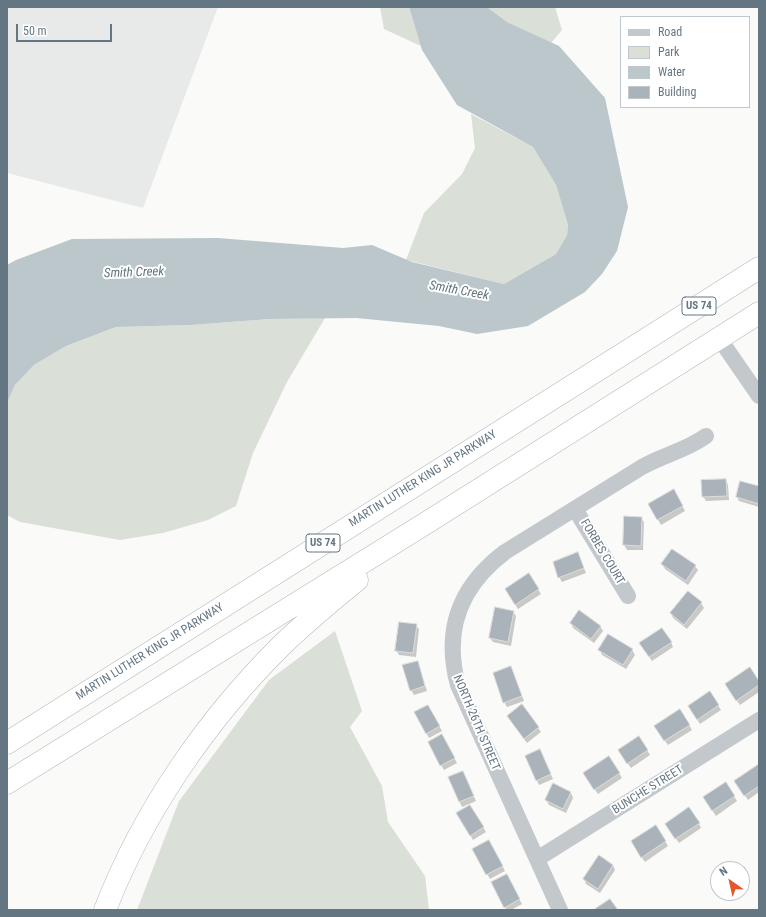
<!DOCTYPE html>
<html>
<head>
<meta charset="utf-8">
<style>
	body { margin:0 }
	#map { position:relative; width:766px; height:917px; overflow:hidden; background:#fafaf8; font-family:"Roboto Condensed",sans-serif }
	canvas { display:block }
	.frame { position:absolute; inset:0; border:8px solid #657683; pointer-events:none }
	.legend { position:absolute; left:620px; top:16px; width:130px; height:92px; box-sizing:border-box; background:#fff; border:1px solid #c1c8cd; margin:0; padding:5px 7px; list-style:none; font-size:12px; color:#657683 }
	.legend li { display:flex; align-items:center; gap:8px; height:20px }
	.legend b { width:20px; border:1px solid #c1c8cd }
	.north { position:absolute; left:710px; top:861px; width:40px; height:40px; box-sizing:border-box; background:#fff; border:1px solid #c1c8cd; border-radius:50%; rotate:326deg; font-size:11px; font-weight:700; line-height:16px; text-align:center; color:#657683 }
	.north::after { content:''; display:block; margin:auto; width:14px; height:18px; background:#e4572e; clip-path:polygon(50% 0,100% 100%,50% 72%,0 100%) }
	.scale { position:absolute; left:16px; top:24px; width:96px; height:18px; box-sizing:border-box; border:2px solid #657683; border-top:0; padding-left:5px; font-size:12px; line-height:14px; white-space:nowrap; color:#657683; -webkit-text-stroke:3px #fff; paint-order:stroke }
</style>
</head>
<body>
<div id="map">
<canvas width="766" height="917"></canvas>
<div class="frame"></div>
<ul class="legend">
<li><b style="height:5px;background:#c3c8cc"></b>Road</li>
<li><b style="height:11px;background:#dadfd7"></b>Park</li>
<li><b style="height:11px;background:#bbc7cb"></b>Water</li>
<li><b style="height:11px;background:#aab3b9"></b>Building</li>
</ul>
<div class="north">N</div>
<div class="scale">50 m</div>
</div>
<script>
const context = document.querySelector('canvas').getContext('2d');
context.lineJoin = 'round';
function fill(path, color) {
  context.fillStyle = color;
  context.fill(path, 'evenodd');
}
function trace(path, color, width, dash) {
  context.strokeStyle = color;
  context.lineWidth = width;
  context.lineCap = dash ? 'butt' : 'round';
  context.setLineDash(dash || []);
  context.stroke(path);
}
function drawText(font, color, halo, rows, align = 'center') {
  context.font = font + ' "Roboto Condensed",sans-serif';
  context.lineWidth = 4;
  context.setLineDash([]);
  context.textBaseline = 'middle';
  context.strokeStyle = halo;
  context.fillStyle = color;
  for (const [text, x, y, turn = 0] of rows) {
    context.save();
    context.translate(x, y);
    context.rotate((+turn || 0) * Math.PI / 180);
    context.textAlign = isNaN(turn) ? turn : align;
    if (halo) context.strokeText(text, 0, 0);
    context.fillText(text, 0, 0);
    context.restore();
  }
}
fill(new Path2D(`
	M 7,7 L 218,7 L 143,208 L 7,173 Z`), '#e8e9e9');
fill(new Path2D(`
	M 380,7 L 409,7 L 421,46 L 384,29 Z
	M 487,7 L 555,7 L 562,30 L 551,43 L 507,22 Z
	M 471,114 L 533,147 L 556,185 L 568,225 L 567,235 L 556,254 L 504,284 L 406,260 L 424,213 L 462,174 L 475,148 Z
	M 325,318 L 287,382 L 253,453 L 236,506 L 208,520 L 163,533 L 120,540 L 20,522 L 7,515 L 7,403 L 15,385 L 34,365 L 66,346 L 116,327 L 191,325 L 270,319 Z
	M 335,631 L 362,711 L 350,727 L 382,786 L 388,822 L 425,876 L 429,910 L 137,910 L 179,801 L 269,680 Z`), '#dadfd7');
fill(new Path2D(`
	M 409,7 L 487,7 L 507,22 L 559,46 L 605,98 L 628,207 L 617,251 L 602,274 L 585,292 L 528,326 L 477,334 L 439,326 L 356,318 L 270,319 L 191,325 L 116,327 L 66,346 L 34,365 L 15,385 L 7,403 L 7,265 L 16,260 L 72,239 L 218,238 L 343,248 L 372,245 L 412,262 L 504,284 L 556,254 L 567,235 L 568,225 L 556,185 L 533,147 L 457,105 L 422,50 Z`), '#bbc7cb');
fill(new Path2D(`
	M 726,480 L 728,485 L 729,500 L 706,501 L 703,496 Z
	M 759,487 L 759,507 L 739,501 L 737,497 Z
	M 674,490 L 685,511 L 661,525 L 649,504 Z
	M 625,517 L 641,518 L 644,522 L 643,550 L 627,550 L 624,545 Z
	M 578,553 L 586,573 L 562,582 L 559,577 Z
	M 662,564 L 695,566 L 698,570 L 688,585 L 665,569 Z
	M 529,575 L 541,594 L 518,609 L 506,589 Z
	M 688,592 L 701,603 L 704,608 L 687,629 L 673,618 L 671,613 Z
	M 513,612 L 516,616 L 511,646 L 493,642 L 490,638 Z
	M 571,623 L 600,626 L 603,631 L 594,643 L 573,628 Z
	M 416,625 L 419,629 L 416,657 L 399,655 L 396,650 Z
	M 671,642 L 673,647 L 652,661 L 643,648 Z
	M 600,650 L 632,650 L 635,655 L 626,669 L 602,655 Z
	M 417,662 L 427,691 L 414,695 L 411,690 Z
	M 511,667 L 524,701 L 507,707 L 504,702 Z
	M 759,683 L 759,692 L 740,705 L 729,689 Z
	M 710,693 L 721,710 L 700,724 L 692,711 Z
	M 428,706 L 442,731 L 429,738 L 415,713 Z
	M 522,706 L 541,732 L 527,743 L 511,721 Z
	M 689,725 L 692,730 L 668,745 L 658,731 Z
	M 444,740 L 457,763 L 444,770 L 441,765 Z
	M 647,750 L 650,755 L 631,768 L 622,755 Z
	M 542,755 L 553,779 L 539,785 L 526,757 Z
	M 759,766 L 759,792 L 748,800 L 738,785 Z
	M 619,773 L 622,778 L 598,794 L 587,778 Z
	M 465,777 L 476,801 L 462,807 L 449,778 Z
	M 725,783 L 737,801 L 716,816 L 707,802 Z
	M 554,784 L 571,793 L 573,798 L 566,813 L 549,805 L 546,800 Z
	M 470,806 L 486,832 L 473,840 L 458,814 Z
	M 699,824 L 701,828 L 679,843 L 669,829 Z
	M 656,826 L 668,846 L 645,862 L 634,846 Z
	M 489,841 L 505,871 L 490,879 L 474,849 Z
	M 613,865 L 615,870 L 600,893 L 586,884 L 584,879 Z
	M 506,875 L 522,904 L 511,910 L 507,910 L 492,883 Z`), '#0003');
const building = new Path2D(`
	M 726,479 L 727,496 L 702,497 L 701,480 Z
	M 740,481 L 759,486 L 759,504 L 736,497 Z
	M 674,489 L 683,506 L 657,520 L 648,504 Z
	M 624,516 L 642,517 L 641,546 L 623,545 Z
	M 672,549 L 696,565 L 686,581 L 661,564 Z
	M 578,552 L 584,568 L 558,578 L 553,562 Z
	M 529,573 L 539,589 L 515,605 L 505,589 Z
	M 688,591 L 702,602 L 684,625 L 670,613 Z
	M 495,607 L 514,611 L 508,642 L 489,638 Z
	M 579,610 L 601,626 L 591,639 L 570,623 Z
	M 399,622 L 417,624 L 413,653 L 395,651 Z
	M 662,628 L 672,642 L 649,657 L 639,643 Z
	M 608,634 L 633,649 L 623,665 L 598,650 Z
	M 418,661 L 425,686 L 410,691 L 402,665 Z
	M 511,666 L 522,696 L 503,703 L 493,673 Z
	M 750,667 L 759,681 L 759,685 L 736,701 L 725,684 Z
	M 710,691 L 719,705 L 697,720 L 688,706 Z
	M 522,704 L 539,727 L 524,739 L 507,716 Z
	M 428,705 L 440,726 L 426,734 L 414,712 Z
	M 680,709 L 690,725 L 664,741 L 654,726 Z
	M 442,734 L 455,758 L 440,766 L 428,742 Z
	M 639,736 L 648,750 L 627,764 L 618,750 Z
	M 540,749 L 551,774 L 536,781 L 525,756 Z
	M 609,756 L 620,773 L 594,790 L 583,773 Z
	M 759,764 L 759,786 L 744,796 L 734,781 Z
	M 463,771 L 474,796 L 459,802 L 448,777 Z
	M 726,782 L 735,796 L 712,811 L 703,797 Z
	M 553,783 L 571,792 L 563,809 L 545,800 Z
	M 470,805 L 484,827 L 470,836 L 456,813 Z
	M 689,807 L 700,823 L 675,839 L 665,824 Z
	M 656,825 L 666,841 L 641,858 L 631,841 Z
	M 489,840 L 503,866 L 486,875 L 472,849 Z
	M 599,855 L 613,865 L 598,889 L 583,879 Z
	M 507,874 L 520,899 L 504,908 L 491,882 Z
	M 610,899 L 618,910 L 596,910 L 595,909 Z`);
fill(building, '#aab3b9');
trace(building, '#dcdcda', 1);
const highway = new Path2D(`
	M 7,743 L 759,268
	M 7,783 L 423,525 L 759,313
	M 105,910 C 143,812 207,719 282,645 C 306,622 331,601 357,580`);
trace(highway, '#b4b9bd', 23);
trace(new Path2D(`
	M 719,338 L 759,396
	M 575,509 L 628,596
	M 537,859 L 759,720
	M 560,910 L 458,685 C 443,630 460,586 505,552 L 642,467 C 663,455 687,450 706,436`), '#c3c8cc', 16);
trace(highway, '#fff', 22);
for (const [x, y, w] of [
	[699,306,34],
	[323,543,34]
]) {
  const box = new Path2D();
  box.roundRect(x - w / 2, y - 9, w, 18, 3);
  context.fillStyle = '#fff';
  context.fill(box);
  trace(box, '#657683', 1);
}
drawText('bold 11px', '#657683', null, [
	["US 74",699,306],
	["US 74",323,543]
]);
drawText('12px', '#657683', '#fff', [
	["MARTIN LUTHER KING JR PARKWAY",423,479,-32],
	["FORBES COURT",602,552,59],
	["MARTIN LUTHER KING JR PARKWAY",150,652,-32],
	["NORTH 26TH STREET",476,723,67],
	["BUNCHE STREET",648,790,-32]
]);
drawText('italic 13px', '#60757c', '#fff', [
	["Smith Creek",134,273,-2],
	["Smith Creek",459,291,10]
]);
</script>
</body>
</html>
